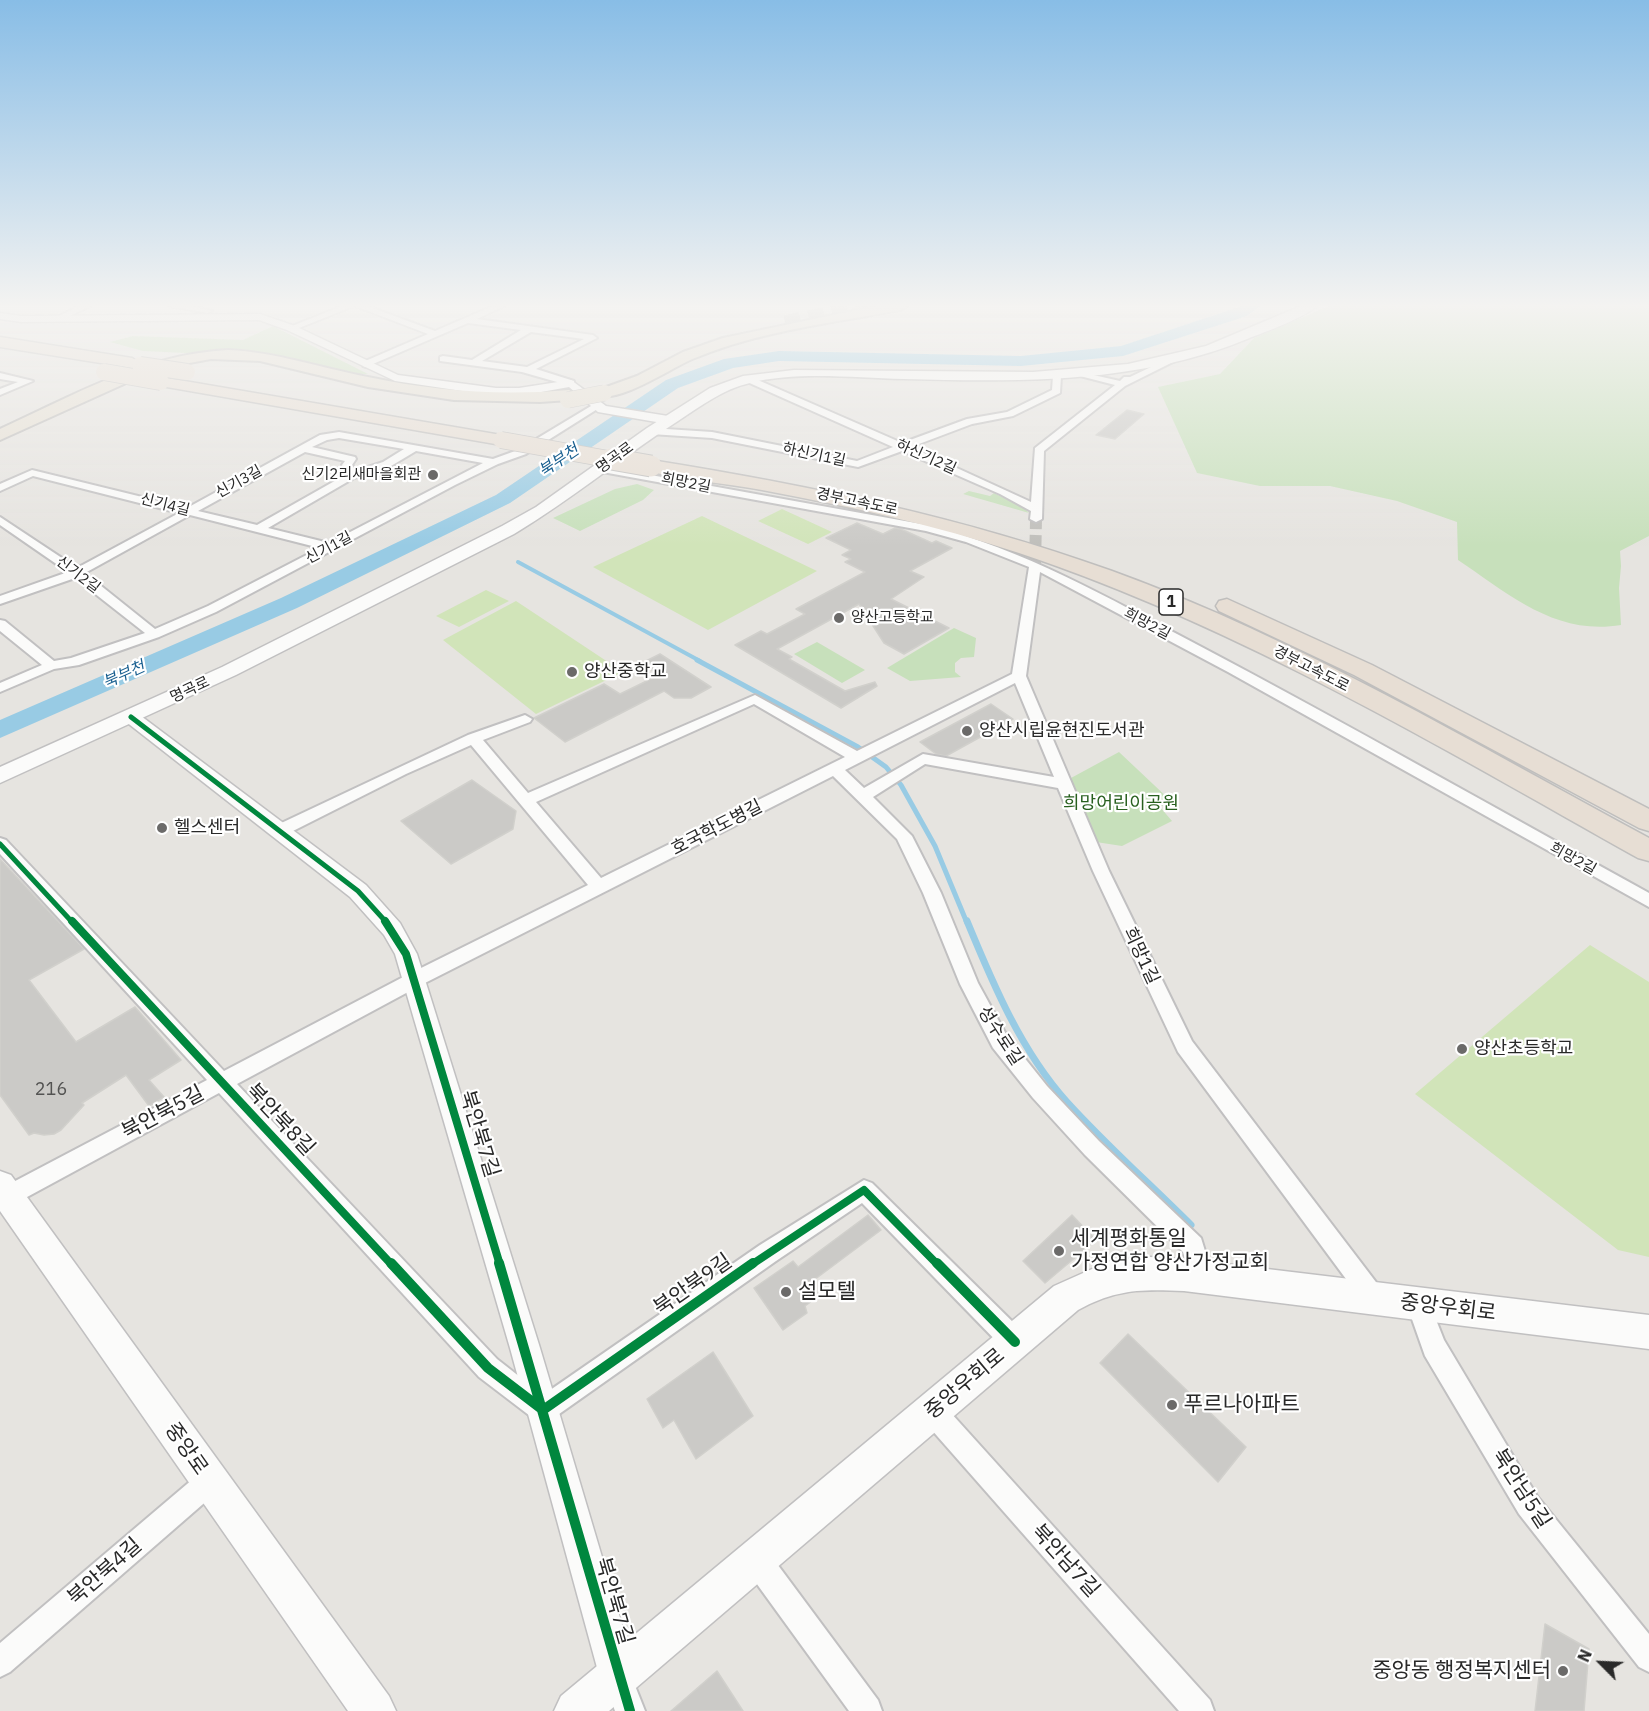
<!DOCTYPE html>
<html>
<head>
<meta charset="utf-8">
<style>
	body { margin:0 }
	#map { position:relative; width:1649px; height:1711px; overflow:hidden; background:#e6e4e0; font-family:"IBM Plex Sans",sans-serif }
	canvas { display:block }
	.north { position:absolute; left:1571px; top:1633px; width:60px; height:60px; -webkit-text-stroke:4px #fff; paint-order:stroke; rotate:294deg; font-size:16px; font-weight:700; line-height:24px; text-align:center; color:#292929 }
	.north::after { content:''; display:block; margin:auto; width:21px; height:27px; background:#292929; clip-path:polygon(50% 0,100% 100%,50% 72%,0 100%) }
</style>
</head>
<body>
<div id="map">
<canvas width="1649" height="1711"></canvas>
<div class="north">N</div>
</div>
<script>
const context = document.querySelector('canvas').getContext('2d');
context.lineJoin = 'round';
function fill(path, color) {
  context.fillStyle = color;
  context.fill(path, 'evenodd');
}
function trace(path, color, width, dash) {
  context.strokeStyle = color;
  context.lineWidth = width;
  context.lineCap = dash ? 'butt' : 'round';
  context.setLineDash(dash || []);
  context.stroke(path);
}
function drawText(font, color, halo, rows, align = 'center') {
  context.font = font + ' "IBM Plex Sans","Noto Sans KR",sans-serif';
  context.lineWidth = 4.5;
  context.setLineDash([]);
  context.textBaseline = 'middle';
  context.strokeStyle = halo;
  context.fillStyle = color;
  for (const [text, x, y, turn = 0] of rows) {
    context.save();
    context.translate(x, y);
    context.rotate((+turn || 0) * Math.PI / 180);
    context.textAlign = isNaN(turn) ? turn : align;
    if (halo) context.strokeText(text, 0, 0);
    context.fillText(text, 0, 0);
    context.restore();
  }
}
fill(new Path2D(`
	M 1329,306 L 1649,306 L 1649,536 L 1620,551 L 1621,566 L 1619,588 L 1621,625 C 1555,636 1509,594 1458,560 L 1457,522 L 1397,501 L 1330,486 L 1260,486 L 1197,473 L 1158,387 L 1220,374 L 1254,338 Z
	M 273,326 L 368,374 L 353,374 L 311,366 L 274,354 L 251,352 L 186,353 L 143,351 L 110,342 L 133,336 L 243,340 Z
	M 637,484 L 654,490 L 643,500 L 580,531 L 553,518 L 615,489 Z
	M 969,491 L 990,496 L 994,493 L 1024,508 L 1029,513 L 963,494 Z
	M 954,628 L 976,638 L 974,657 L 961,658 L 955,663 L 955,672 L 961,677 L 910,681 L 887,668 Z
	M 817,642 L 865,670 L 842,683 L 794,654 Z
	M 1119,752 L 1171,801 L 1160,807 L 1172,821 L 1122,846 L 1096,842 L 1071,778 Z`), '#c7e0bb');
fill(new Path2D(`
	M 782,509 L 832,532 L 808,544 L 758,521 Z
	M 702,516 L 817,571 L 708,630 L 593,567 Z
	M 486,590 L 509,601 L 459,627 L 436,616 Z
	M 516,601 L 623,672 L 536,714 L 443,640 Z
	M 1590,945 L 1649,982 L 1649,1257 L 1618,1250 L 1415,1094 Z`), '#d1e4b9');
trace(new Path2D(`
	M 518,562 L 700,661`), '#98cbe4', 4);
trace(new Path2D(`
	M 697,660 L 858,747 L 886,767 L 901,785 L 935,846 L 967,923`), '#98cbe4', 5);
trace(new Path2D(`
	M 967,921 C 993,984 1021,1051 1067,1102 C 1106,1145 1150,1184 1191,1225`), '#98cbe4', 7);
fill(new Path2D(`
	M 1242,306 L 1260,306 L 1247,316 L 1123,356 L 1021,366 L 779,361 L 733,368 L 678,388 L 510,503 L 297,608 L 0,738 L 0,720 L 281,598 L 496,495 L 666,380 L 724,359 L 779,351 L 1021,356 L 1121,346 Z`), '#98cbe4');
const building = new Path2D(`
	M 1127,410 L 1144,414 L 1115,439 L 1096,435 Z
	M 857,523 L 883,534 L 895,528 L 901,529 L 932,543 L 936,541 L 952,548 L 910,571 L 924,577 L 891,599 L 949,628 L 904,654 L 884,643 L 859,604 L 777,649 L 792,657 L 789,659 L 845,691 L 875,682 L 877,686 L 841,708 L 735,645 L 761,631 L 767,634 L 805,614 L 796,609 L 865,572 L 845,562 L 851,559 L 842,555 L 851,550 L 826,538 Z
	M 660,654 L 711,687 L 691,698 L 674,698 L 664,691 L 565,742 L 534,718 L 604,684 L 620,694 L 659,675 L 642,663 Z
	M 991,704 L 1013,719 L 946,756 L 936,754 L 920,742 Z
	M 472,780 L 516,811 L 513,829 L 451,864 L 401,821 Z
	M 0,859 L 84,949 L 29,980 L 76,1042 L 135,1007 L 181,1060 L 149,1080 L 164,1097 L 149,1106 L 126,1075 L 82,1103 L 84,1105 L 61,1130 L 54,1134 L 44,1135 L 34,1133 L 29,1135 L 0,1095 Z
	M 868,1215 L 881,1230 L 810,1283 L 819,1296 L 805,1306 L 807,1313 L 783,1330 L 754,1288 L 793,1261 L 798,1267 Z
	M 1072,1215 L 1096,1240 L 1045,1283 L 1023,1261 Z
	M 1128,1334 L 1246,1447 L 1218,1482 L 1100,1363 Z
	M 713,1352 L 753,1416 L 696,1459 L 674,1420 L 663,1428 L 647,1399 Z
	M 1545,1624 L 1589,1649 L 1584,1711 L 1535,1711 Z
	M 717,1671 L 743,1711 L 671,1711 Z`);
fill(building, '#cbcac7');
trace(building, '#d1d0cc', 1.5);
trace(new Path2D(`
	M 1035,565 L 1036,520`), '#c0bfbb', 12, [12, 6]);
trace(new Path2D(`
	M 785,323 L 869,306`), '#c0bfbb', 16, [16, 8]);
const minor = new Path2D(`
	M 79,306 L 90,306 L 62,320 L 55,318 Z
	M 169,306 L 191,306 L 212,311 L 208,313 Z
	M 342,306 L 354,306 L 294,330 L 287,328 Z
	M 355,306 L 367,306 L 435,331 L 493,306 L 504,306 L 477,319 L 593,335 L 597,338 L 536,369 L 574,381 L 574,385 L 571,386 L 522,372 L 440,361 L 440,357 L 443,356 L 472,360 L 521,330 L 468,323 L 366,367 L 363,366 L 363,362 L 428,334 ZM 531,332 L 584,339 L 527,367 L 482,361 Z
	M 1172,357 L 1179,359 L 1125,386 L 1044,451 L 1042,519 L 1036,522 L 1030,519 L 1031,511 L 1000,494 L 902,451 L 858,467 L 712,438 L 651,434 L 646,431 L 651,428 L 712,432 L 857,461 L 893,447 L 745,381 L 745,377 L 751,377 L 902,443 L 967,419 L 1007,412 L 1052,390 L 1053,376 L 1057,373 L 1061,376 L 1060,393 L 1013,416 L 972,424 L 911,447 L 1031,502 L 1035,448 L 1115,385 L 1080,376 L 1080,372 L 1120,381 L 1124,377 L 1130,377 Z
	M 0,373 L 33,381 L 0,395 L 0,389 L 18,382 L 0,379 Z
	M 596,403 L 599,404 L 599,408 L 526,454 L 498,464 L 455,485 L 216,612 L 159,637 L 79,665 L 54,669 L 0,692 L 0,683 L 42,665 L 0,631 L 0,620 L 5,621 L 54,661 L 71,658 L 145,633 L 75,578 L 0,604 L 0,596 L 68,572 L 0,525 L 0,517 L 77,568 L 179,513 L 33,476 L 0,491 L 0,484 L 32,470 L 187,508 L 320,435 L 339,432 L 493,459 L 518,450 ZM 339,438 L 404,449 L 383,462 L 356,471 L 352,465 L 356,459 L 355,457 L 312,447 L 327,440 ZM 416,451 L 483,463 L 329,543 L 268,528 L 354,478 L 391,466 ZM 305,452 L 345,461 L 342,465 L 347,474 L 257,525 L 198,511 ZM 190,515 L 320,548 L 208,606 L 155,629 L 85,573 Z
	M 601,466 L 927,525 C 1024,549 1108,598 1196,644 C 1348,724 1498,810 1649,893 L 1649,907 L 1228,672 L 1040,572 L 1026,676 L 1109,871 L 1192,1041 L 1382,1290 L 1386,1298 L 1382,1306 L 1374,1310 L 1366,1306 L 1178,1052 L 1093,871 L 1058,788 L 925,764 L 873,797 L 912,836 L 941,893 L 978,983 L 1007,1036 L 1047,1086 L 1099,1141 L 1201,1238 L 1213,1277 L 1209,1285 L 1201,1288 L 1193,1285 L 1183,1252 L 1085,1155 L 1033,1098 L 993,1048 L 960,984 L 923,893 L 897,839 L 833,776 L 421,985 L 237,1084 L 497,1359 L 543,1395 L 760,1245 L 864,1180 L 872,1183 L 1024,1333 L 1027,1342 L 1024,1351 L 1015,1354 L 1006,1351 L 862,1203 L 776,1261 L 552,1419 L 543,1423 L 534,1419 L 479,1377 L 219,1093 L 16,1203 L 8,1206 L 0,1203 L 0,1189 L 207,1080 L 0,854 L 0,838 L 6,840 L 224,1071 L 407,975 L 588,885 L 471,745 L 406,774 L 287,834 L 275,834 L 273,830 L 275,826 L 468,735 L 525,715 L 532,719 L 530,722 L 483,740 L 528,793 L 755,695 L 857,751 L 1012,674 L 1029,567 L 966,542 L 926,531 L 597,471 L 597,467 ZM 1015,683 L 1054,777 L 923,754 L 864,788 L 845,770 ZM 754,704 L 845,757 L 601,878 L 536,802 Z
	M 1419,1293 L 1427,1297 L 1444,1340 L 1537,1496 L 1649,1634 L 1649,1672 L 1639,1667 L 1519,1514 L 1425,1356 L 1407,1305 L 1411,1297 Z
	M 932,1398 L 941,1402 L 1210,1700 L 1214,1711 L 1179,1711 L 923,1420 L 919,1411 L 923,1402 Z
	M 209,1469 L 218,1473 L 222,1482 L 218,1491 L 10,1672 L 0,1677 L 0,1643 L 200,1473 Z
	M 756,1545 L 766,1549 L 878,1700 L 882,1711 L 849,1711 L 746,1569 L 742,1559 L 746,1549 Z
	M 618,1663 L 628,1668 L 645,1711 L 615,1711 L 603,1678 L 608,1668 Z`);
const tertiary = new Path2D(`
	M 0,313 L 21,316 L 260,314 L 295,326 L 398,375 L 496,388 L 519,388 L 571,380 L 606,406 L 668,416 L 674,420 L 668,424 L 598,412 L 569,387 L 519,396 L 496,396 L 395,381 L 287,330 L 259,320 L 21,322 L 0,319 Z
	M 131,712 L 137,713 L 366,885 L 400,923 L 417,954 L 540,1348 L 637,1675 L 631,1688 L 618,1694 L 605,1688 L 599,1675 L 510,1348 L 395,954 L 384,935 L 350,897 L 125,721 L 122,717 L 125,713 Z`);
const secondary = new Path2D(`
	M 1301,306 L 1317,306 C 1304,318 1265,332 1247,339 C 1138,384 1020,382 904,379 C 856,378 796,371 750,383 C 723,389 701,406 678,421 C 622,457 571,500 514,534 L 236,675 L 0,783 L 0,767 L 222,667 L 502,526 L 536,507 L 647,428 L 710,388 L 743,376 L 794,370 L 1033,372 L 1128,364 L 1206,346 Z
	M 0,1171 L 11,1175 L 389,1696 L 396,1711 L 348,1711 L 0,1211 Z
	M 1150,1257 L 1184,1259 L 1649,1315 L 1649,1349 L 1184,1291 C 1142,1289 1116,1289 1078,1310 L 609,1711 L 554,1711 L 561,1696 L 1054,1286 L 1110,1261 Z`);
const trunk = new Path2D(`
	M 876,306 L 907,306 L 900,310 C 832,323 759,331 695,358 C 672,367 622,402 598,396 L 596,393 L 598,390 L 637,376 L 683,352 L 723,338 Z
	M 228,350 C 276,352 321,368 368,377 C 434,391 501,396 569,390 L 577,395 L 569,400 L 540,402 L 454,400 L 368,387 L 260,361 L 211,359 L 184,364 L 135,379 L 0,440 L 0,429 C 74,395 145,354 228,350 Z`);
const motorway = new Path2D(`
	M 0,337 L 132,358 L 140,363 L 132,368 L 0,347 Z
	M 161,377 L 501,435 L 507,436 L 510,440 L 507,444 L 501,445 L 155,385 L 153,382 Z
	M 651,460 C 808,485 962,517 1112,571 C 1300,639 1474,744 1649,838 L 1649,861 L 1638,858 C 1438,746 1238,626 1019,553 C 935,525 848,506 762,490 C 723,483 683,480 644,470 L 642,466 L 644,462 Z
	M 1227,599 L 1372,665 L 1649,809 L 1649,831 L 1639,828 L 1354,675 L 1219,611 L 1216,606 L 1219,601 Z`);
trace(minor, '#c1c0c1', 4);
trace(tertiary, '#c1c0c1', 3);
trace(secondary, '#c1c0c1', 3);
trace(trunk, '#bfbebd', 4);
trace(motorway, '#bfbebd', 3);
fill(minor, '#fbfbfa');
fill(tertiary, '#fbfbfa');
fill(secondary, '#fbfbfa');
fill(trunk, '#e6e0d4');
fill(motorway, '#e7ded4');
const trunkBridge = new Path2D(`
	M 568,400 L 604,393`);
const motorwayBridgeFar1 = new Path2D(`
	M 140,365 L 187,372
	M 104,372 L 161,382
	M 501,440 L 619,461`);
const motorwayBridge = new Path2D(`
	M 611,459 L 651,466`);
trace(trunkBridge, '#bfbebd', 17, []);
trace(motorwayBridgeFar1, '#bfbebd', 18, []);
trace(motorwayBridge, '#bfbebd', 23, []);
trace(trunkBridge, '#e6e0d4', 16);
trace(motorwayBridgeFar1, '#e7ded4', 16);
trace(motorwayBridge, '#e7ded4', 21);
trace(new Path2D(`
	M 131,717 L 358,891 L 387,923
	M 0,844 L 73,923`), '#00873e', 5);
trace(new Path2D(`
	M 72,921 L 392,1265
	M 385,921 L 406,954 L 500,1265
	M 751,1265 L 864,1190 L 938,1265`), '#00873e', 8);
trace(new Path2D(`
	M 391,1263 L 488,1368 L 543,1410 L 753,1263
	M 499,1263 L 630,1711
	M 937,1263 L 1015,1342`), '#00873e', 10);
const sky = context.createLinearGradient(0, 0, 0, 546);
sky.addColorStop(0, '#88bde6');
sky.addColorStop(0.56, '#f4f3f1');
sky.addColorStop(1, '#f4f3f100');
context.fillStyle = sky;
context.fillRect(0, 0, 1649, 546);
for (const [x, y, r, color] of [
	[433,475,6,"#6b6a69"],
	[839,618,6,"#6b6a69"],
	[572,672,6,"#6b6a69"],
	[967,731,6,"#6b6a69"],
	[162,828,6,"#6b6a69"],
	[1462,1049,6,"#6b6a69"],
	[1059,1251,6,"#6b6a69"],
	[786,1292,6,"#6b6a69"],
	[1172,1405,6,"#6b6a69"],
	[1563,1671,6,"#6b6a69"]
]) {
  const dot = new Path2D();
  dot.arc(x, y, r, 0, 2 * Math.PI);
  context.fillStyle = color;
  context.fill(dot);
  trace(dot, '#fff', 2);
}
drawText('15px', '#292929', '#fff', [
	["하신기1길",814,455,12],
	["하신기2길",926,457,24],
	["명곡로",615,458,-36],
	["신기3길",239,482,-29],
	["희망2길",686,483,11],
	["경부고속도로",857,502,12],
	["신기4길",165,505,14],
	["신기1길",329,548,-28],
	["신기2길",78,575,37],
	["희망2길",1147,624,28],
	["경부고속도로",1311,669,27],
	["명곡로",190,690,-25],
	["희망2길",1573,859,29]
]);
drawText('15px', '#292929', '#fff', [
	["신기2리새마을회관",421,475],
	["양산고등학교",851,618,"left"]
], 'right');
drawText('italic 16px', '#175e8f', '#fff', [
	["북부천",559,461,-34],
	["북부천",124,675,-24]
]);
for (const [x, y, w] of [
	[1171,602,24]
]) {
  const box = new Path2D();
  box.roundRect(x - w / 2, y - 13, w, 26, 4.5);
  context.fillStyle = '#fff';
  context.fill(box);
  trace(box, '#292929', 1.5);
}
drawText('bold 16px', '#292929', null, [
	["1",1171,602]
]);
drawText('18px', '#292929', '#fff', [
	["양산중학교",584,672],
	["양산시립윤현진도서관",979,731],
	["헬스센터",174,828],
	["양산초등학교",1474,1049]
], 'left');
drawText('18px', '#28601f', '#fff', [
	["희망어린이공원",1121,804]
]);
drawText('18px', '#292929', '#fff', [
	["호국학도병길",717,828,-27],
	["희망1길",1141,956,65],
	["성수로길",1000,1036,57]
]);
drawText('18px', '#535352', null, [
	["216",51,1090]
]);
drawText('21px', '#292929', '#fff', [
	["북안북5길",163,1113,-28],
	["북안북8길",280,1120,47],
	["북안북7길",479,1134,73],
	["북안북9길",693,1285,-35],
	["중앙우회로",1448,1308,7],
	["중앙우회로",965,1384,-40],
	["중앙로",186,1449,55],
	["북안남5길",1521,1489,57],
	["북안남7길",1065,1561,48],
	["북안북4길",105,1572,-41],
	["북안북7길",614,1601,74]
]);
drawText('21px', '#292929', '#fff', [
	["세계평화통일",1071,1239],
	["가정연합 양산가정교회",1071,1263],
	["설모텔",798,1292],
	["푸르나아파트",1184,1405],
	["중앙동 행정복지센터",1551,1671,"right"]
], 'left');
</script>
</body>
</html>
